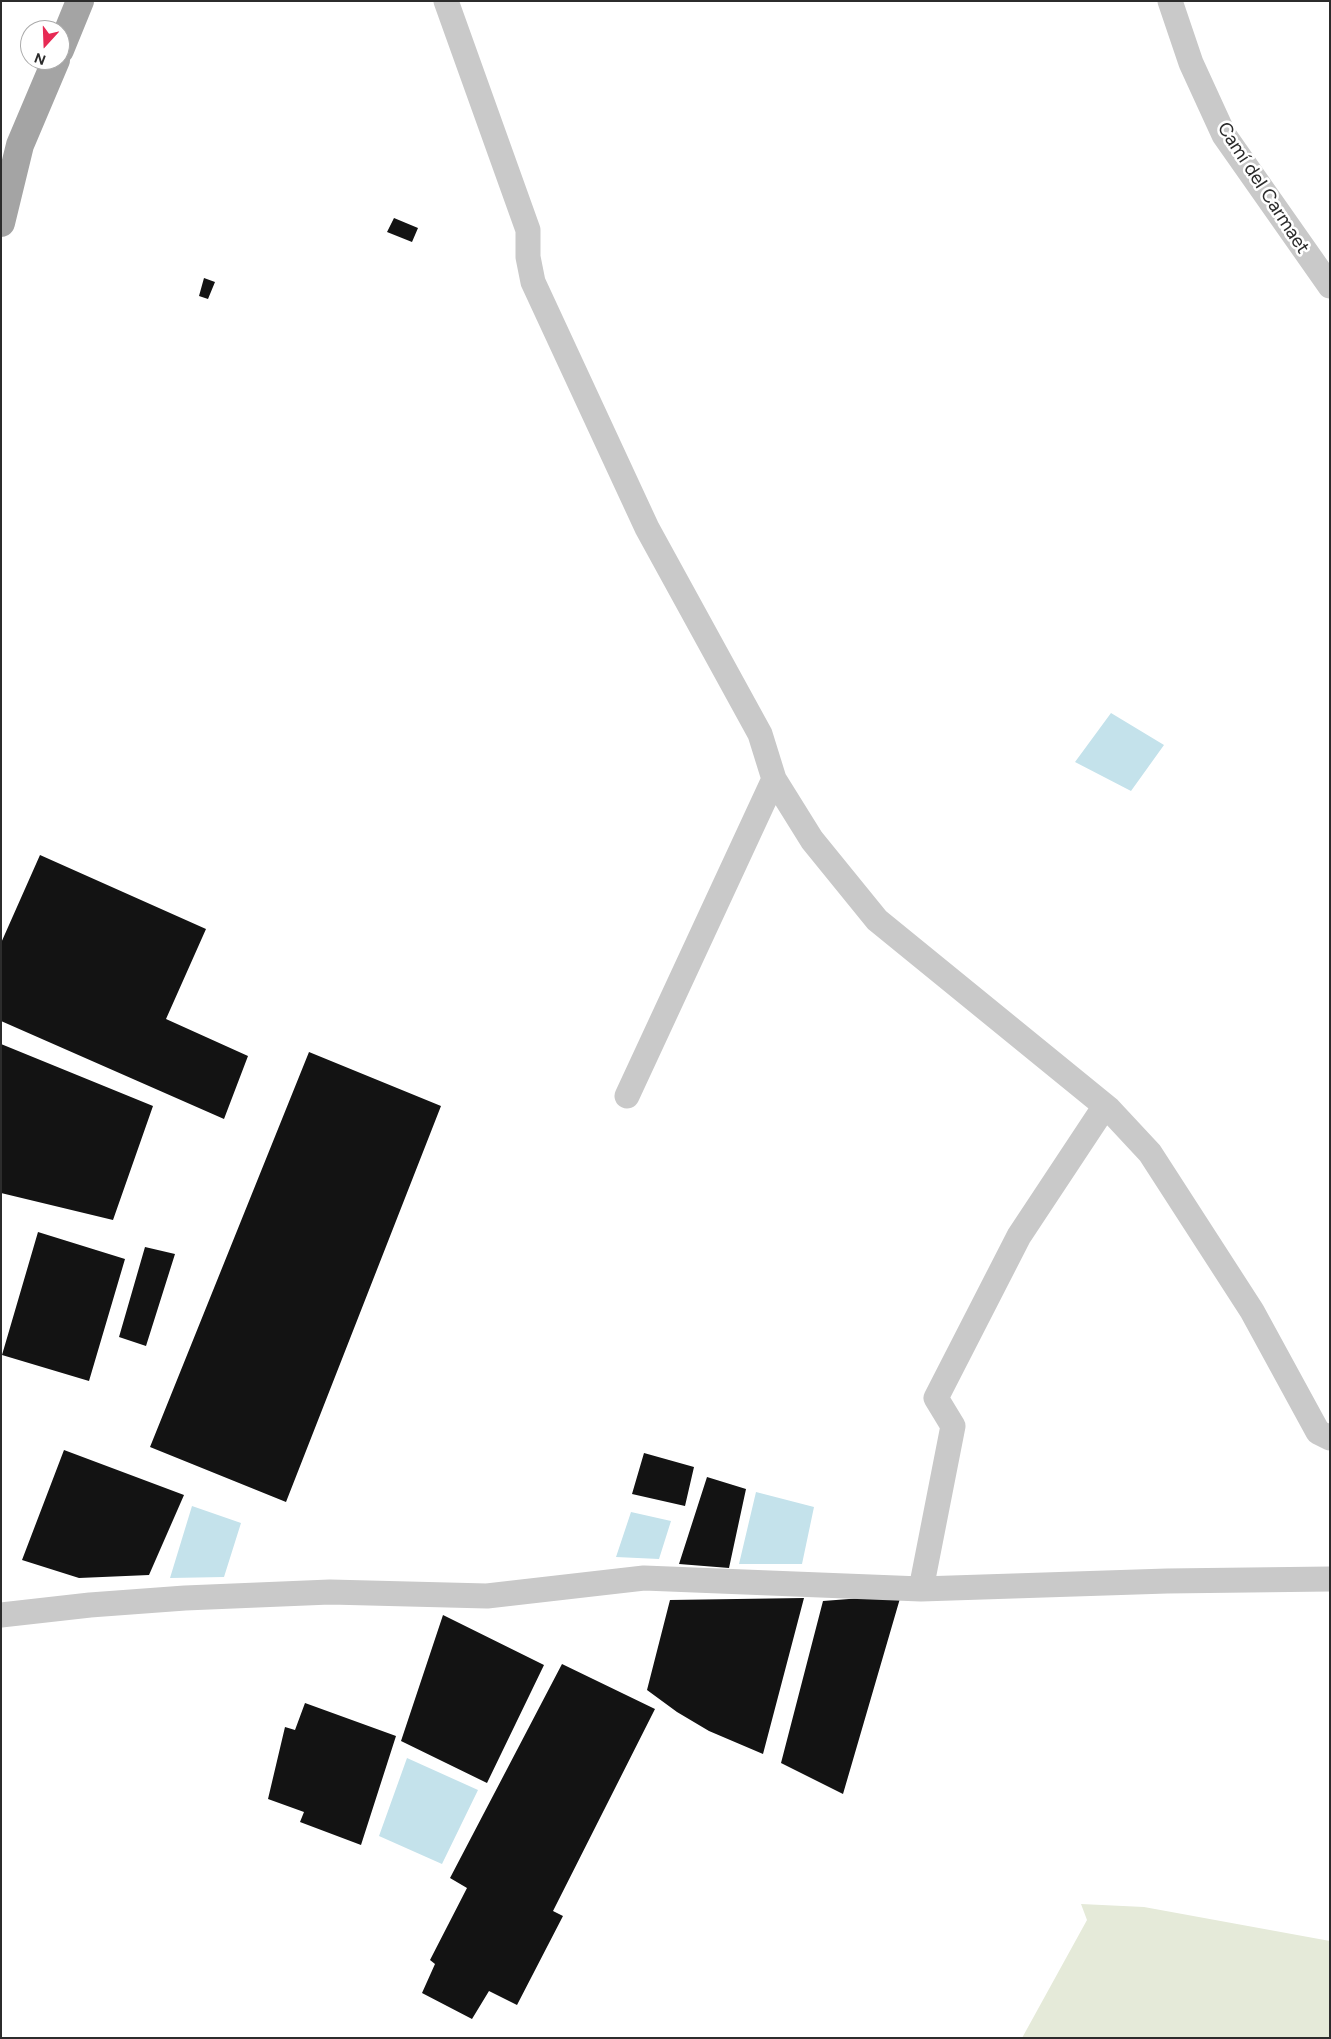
<!DOCTYPE html>
<html>
<head>
<meta charset="utf-8">
<style>
	body { margin:0 }
	#map { position:relative; width:1331px; height:2039px; overflow:hidden; background:#fff; font-family:Figtree,sans-serif }
	canvas { display:block }
	.frame { position:absolute; inset:0; border:2px solid #2c2c2c; pointer-events:none }
	.north { position:absolute; left:20px; top:20px; width:50px; height:50px; box-sizing:border-box; background:#fff; border:1px solid #ababab; border-radius:50%; rotate:200deg; font-size:14px; font-weight:700; line-height:20px; text-align:center; color:#2c2c2c }
	.north::after { content:''; display:block; margin:auto; width:18px; height:22px; background:#e72a54; clip-path:polygon(50% 0,100% 100%,50% 72%,0 100%) }
</style>
</head>
<body>
<div id="map">
<canvas width="1331" height="2039"></canvas>
<div class="frame"></div>
<div class="north">N</div>
</div>
<script>
const context = document.querySelector('canvas').getContext('2d');
context.lineJoin = 'round';
function fill(path, color) {
  context.fillStyle = color;
  context.fill(path, 'evenodd');
}
function trace(path, color, width, dash) {
  context.strokeStyle = color;
  context.lineWidth = width;
  context.lineCap = dash ? 'butt' : 'round';
  context.setLineDash(dash || []);
  context.stroke(path);
}
function drawText(font, color, halo, rows, align = 'center') {
  context.font = font + ' Figtree,sans-serif';
  context.lineWidth = 5;
  context.setLineDash([]);
  context.textBaseline = 'middle';
  context.strokeStyle = halo;
  context.fillStyle = color;
  for (const [text, x, y, turn = 0] of rows) {
    context.save();
    context.translate(x, y);
    context.rotate((+turn || 0) * Math.PI / 180);
    context.textAlign = isNaN(turn) ? turn : align;
    if (halo) context.strokeText(text, 0, 0);
    context.fillText(text, 0, 0);
    context.restore();
  }
}
fill(new Path2D(`
	M 1081,1904 L 1144,1907 L 1330,1941 L 1330,2038 L 1022,2038 L 1087,1920 Z`), '#e5ead9');
fill(new Path2D(`
	M 1111,713 L 1164,745 L 1131,791 L 1075,762 Z
	M 756,1492 L 814,1507 L 802,1564 L 739,1564 Z
	M 192,1506 L 241,1523 L 224,1577 L 170,1578 Z
	M 631,1512 L 671,1521 L 659,1559 L 616,1557 Z
	M 407,1758 L 478,1790 L 442,1864 L 379,1836 Z`), '#c4e2eb');
fill(new Path2D(`
	M 394,218 L 418,228 L 412,242 L 387,232 Z
	M 204,278 L 215,282 L 208,299 L 199,296 Z
	M 40,855 L 206,929 L 166,1019 L 248,1056 L 224,1119 L 1,1021 L 1,943 Z
	M 1,1044 L 153,1106 L 113,1220 L 1,1193 Z
	M 309,1052 L 441,1106 L 286,1502 L 150,1447 Z
	M 38,1232 L 125,1259 L 89,1381 L 2,1355 Z
	M 145,1247 L 175,1254 L 146,1346 L 119,1337 Z
	M 64,1450 L 184,1495 L 149,1575 L 79,1578 L 22,1560 Z
	M 644,1453 L 694,1467 L 685,1506 L 632,1494 Z
	M 707,1477 L 746,1489 L 729,1568 L 679,1564 Z
	M 901,1595 L 843,1794 L 781,1763 L 823,1601 Z
	M 804,1598 L 763,1754 L 709,1731 L 677,1712 L 647,1690 L 670,1600 Z
	M 443,1615 L 544,1665 L 487,1783 L 401,1741 Z
	M 562,1664 L 655,1709 L 553,1911 L 563,1916 L 517,2005 L 489,1991 L 472,2019 L 422,1993 L 435,1964 L 430,1960 L 467,1888 L 450,1878 Z
	M 305,1703 L 396,1736 L 361,1845 L 300,1822 L 304,1812 L 268,1799 L 285,1727 L 295,1730 Z`), '#131313');
trace(new Path2D(`
	M 446,1 L 528,230 L 528,257 L 533,282 L 647,528 L 760,734 L 774,779 L 812,840 L 877,920 L 1109,1109 L 1150,1153 L 1252,1311 L 1318,1432 L 1330,1438
	M 1170,1 L 1191,63 L 1224,135 L 1330,286
	M 627,1096 L 774,779
	M 921,1589 L 953,1426 L 936,1398 L 1019,1236 L 1105,1106
	M 1,1615 L 90,1605 L 185,1598 L 330,1592 L 487,1596 L 644,1578 L 921,1589 L 1167,1581 L 1330,1579`), '#c9c9c9', 25);
trace(new Path2D(`
	M 60,50 L 80,1
	M 1,223 L 20,145 L 56,60`), '#a4a4a4', 28);
drawText('19px', '#2c2c2c', '#fff', [
	["Camí del Carmaet",1263,188,57]
]);
</script>
</body>
</html>
